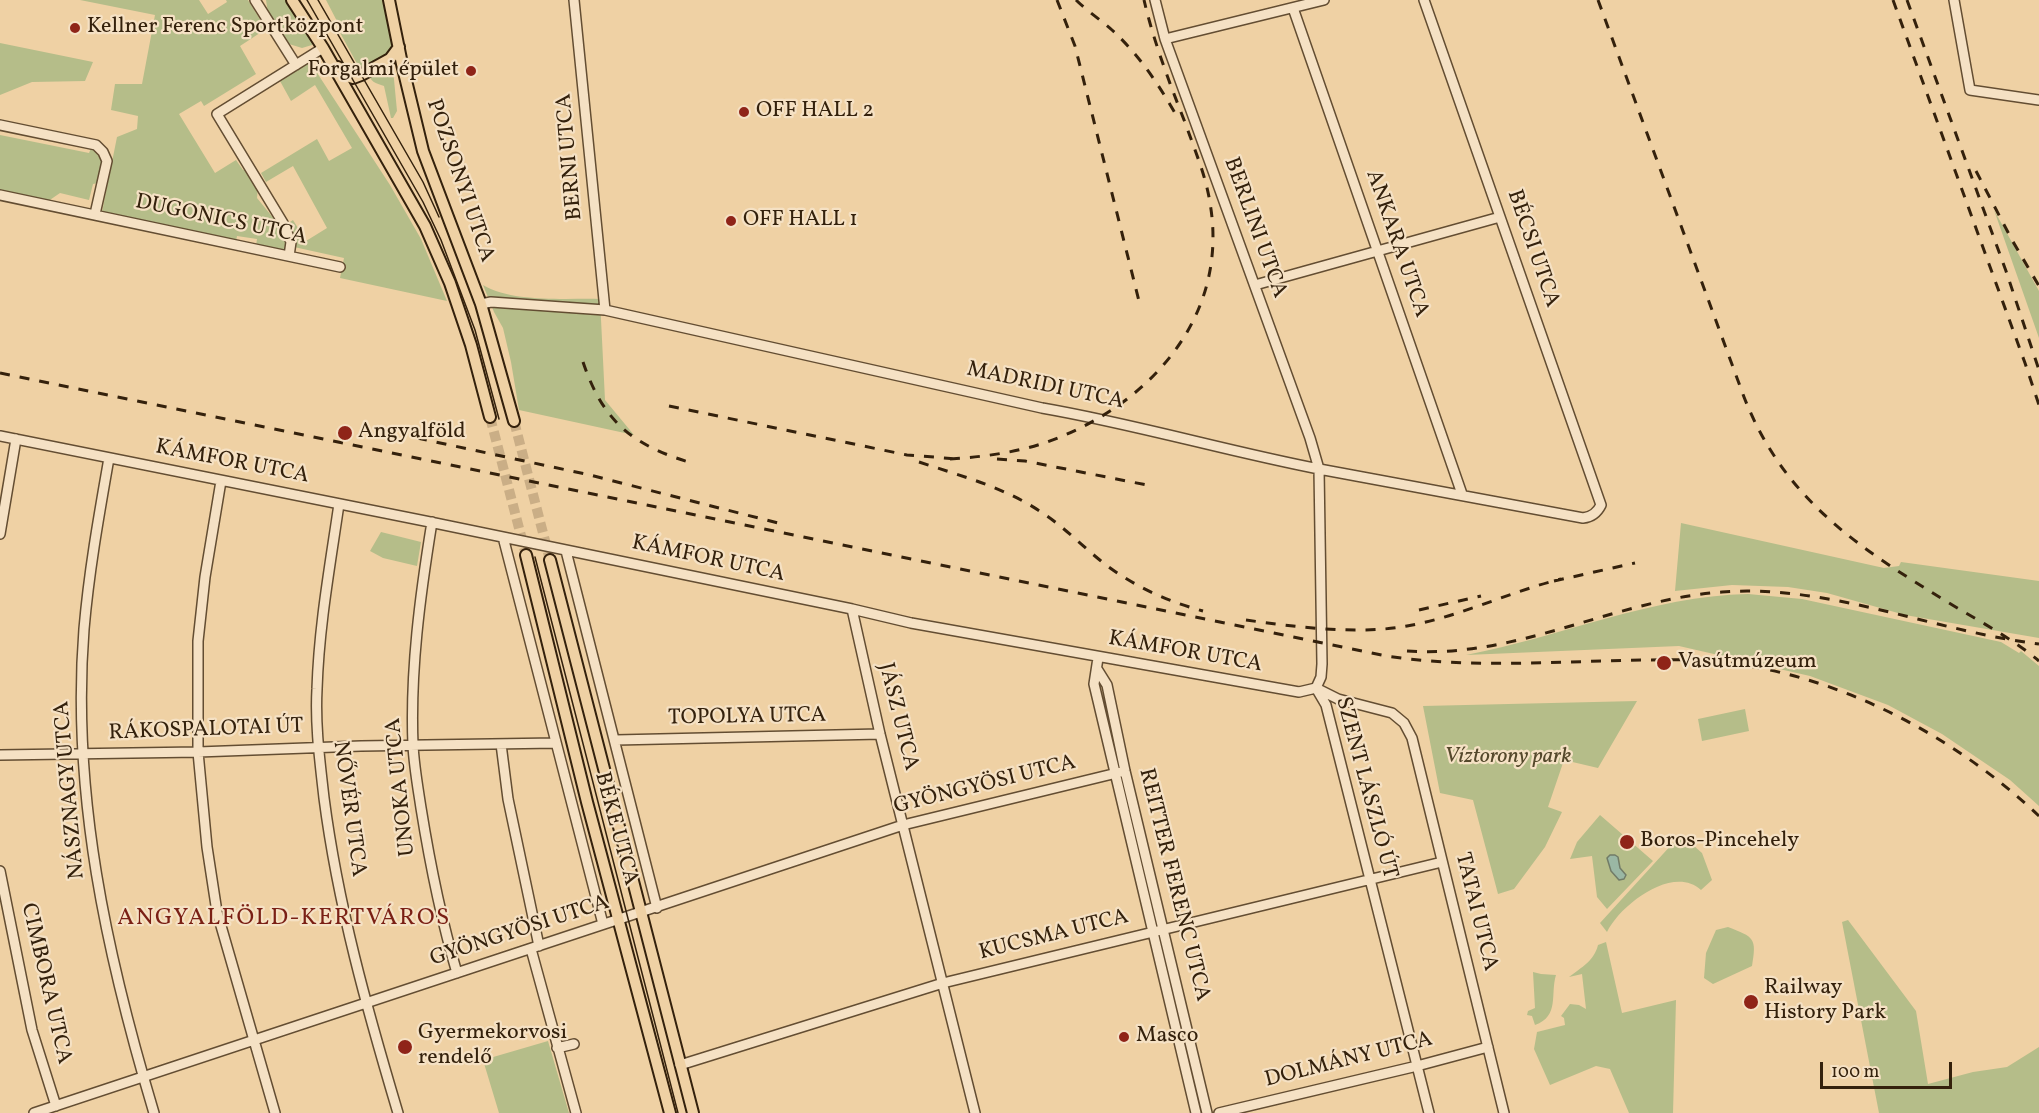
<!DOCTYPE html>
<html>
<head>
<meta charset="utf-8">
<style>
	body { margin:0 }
	#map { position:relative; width:2039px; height:1113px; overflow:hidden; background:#efd1a4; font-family:Vollkorn,serif }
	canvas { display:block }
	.scale { position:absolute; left:1820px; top:1062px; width:132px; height:27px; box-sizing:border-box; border:3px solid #34210c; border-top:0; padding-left:8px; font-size:18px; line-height:21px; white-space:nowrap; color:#34210c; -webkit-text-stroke:4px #f5e1c4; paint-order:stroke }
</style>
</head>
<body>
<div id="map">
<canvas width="2039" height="1113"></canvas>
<div class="scale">100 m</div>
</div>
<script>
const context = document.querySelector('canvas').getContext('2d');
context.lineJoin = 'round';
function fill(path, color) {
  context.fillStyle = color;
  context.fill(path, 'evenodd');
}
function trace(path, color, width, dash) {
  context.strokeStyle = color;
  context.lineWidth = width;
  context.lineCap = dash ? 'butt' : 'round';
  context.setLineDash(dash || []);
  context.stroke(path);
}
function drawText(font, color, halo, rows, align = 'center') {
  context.font = font + ' Vollkorn,serif';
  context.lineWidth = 4.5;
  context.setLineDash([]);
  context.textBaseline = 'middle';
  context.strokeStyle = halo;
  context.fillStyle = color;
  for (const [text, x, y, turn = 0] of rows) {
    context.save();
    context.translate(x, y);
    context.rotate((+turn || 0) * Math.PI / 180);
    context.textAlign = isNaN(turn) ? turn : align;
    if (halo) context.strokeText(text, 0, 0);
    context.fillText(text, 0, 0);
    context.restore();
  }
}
fill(new Path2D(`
	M 80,0 L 199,0 L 208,14 L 227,2 L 226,0 L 248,0 L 266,29 L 240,46 L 256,74 L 204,106 L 201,101 L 179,114 L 215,173 L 236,160 L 243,170 L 246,169 L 258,187 L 257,198 L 279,225 L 288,240 L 285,251 L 256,246 L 257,239 L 237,236 L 236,242 L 102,212 L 117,137 L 137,129 L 138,116 L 111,110 L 115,84 L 142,84 L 155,15 Z
	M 266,0 L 287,0 L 314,41 L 312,45 L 302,48 L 289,44 L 268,13 Z
	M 326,0 L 382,0 L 389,24 L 392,48 L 382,59 L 361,71 L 338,29 L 339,25 Z
	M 0,43 L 93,62 L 85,81 L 32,82 L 0,95 Z
	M 310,62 L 390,185 L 421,239 L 447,301 L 340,278 L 344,258 L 294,247 L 287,224 L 293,220 L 306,241 L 327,228 L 293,166 L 266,182 L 261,173 L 317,139 L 329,161 L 352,148 L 315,85 L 291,101 L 280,81 Z
	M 385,64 L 393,69 L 397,111 L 393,118 L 391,118 L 384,86 C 376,83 369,82 369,72 Z
	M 0,135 L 89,153 L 91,148 L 98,152 L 102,160 L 98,183 L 93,184 L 89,200 L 60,193 L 44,204 L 0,195 Z
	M 1994,210 L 2039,291 L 2039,339 L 2039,338 Z
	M 483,285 C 513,303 566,298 600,299 L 605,400 L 634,435 L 519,410 L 511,362 L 503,328 L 494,312 Z
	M 1681,523 L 1884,568 L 1899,566 L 1901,562 L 2039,581 L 2039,638 L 1905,615 L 1827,593 L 1788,587 L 1732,585 L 1675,591 Z
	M 381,532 L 421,542 L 417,566 L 383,558 L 370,551 Z
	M 1748,594 L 1802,599 L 2001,642 L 2019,653 L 2021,651 L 2039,666 L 2039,806 L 2010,780 L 1942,734 L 1888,705 L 1810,676 L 1679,646 L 1466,655 C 1561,637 1651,596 1748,594 Z
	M 1637,701 L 1598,768 L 1564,760 L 1548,807 L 1562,812 L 1545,847 L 1514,889 L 1498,894 L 1473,800 L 1440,793 L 1423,706 Z
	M 1745,709 L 1749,731 L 1702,741 L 1698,719 Z
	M 1600,815 L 1653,861 L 1607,909 L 1597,897 L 1592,856 L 1570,859 L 1577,842 Z
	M 1685,838 L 1702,853 L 1712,880 L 1701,890 C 1673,864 1620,905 1607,932 L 1600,923 L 1673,843 Z
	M 1848,920 L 1916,1011 L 1928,1084 L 1973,1072 L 2007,1067 L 2039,1047 L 2039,1113 L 1879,1113 L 1842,922 Z
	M 1728,927 C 1754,937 1757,938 1752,966 L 1713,984 L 1704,978 L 1706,953 L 1716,930 Z
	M 1606,942 L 1622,1013 L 1676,1000 L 1673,1113 L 1629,1113 L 1610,1069 L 1596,1066 L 1550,1085 L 1534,1049 L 1537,1032 L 1565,1025 L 1564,1018 L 1561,1016 L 1570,1004 L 1579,1005 L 1586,1009 L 1582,974 L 1569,977 C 1582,967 1594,961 1598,945 Z
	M 1533,972 L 1541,974 L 1556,975 C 1550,994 1560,1016 1535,1025 L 1532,1016 L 1527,1015 L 1528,1011 L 1535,1008 Z
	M 548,1041 L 569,1113 L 499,1113 L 483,1060 Z`), '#b5bd89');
const water = new Path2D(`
	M 1610,855 L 1615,855 L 1618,857 L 1620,868 L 1626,875 L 1624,879 L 1619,880 L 1611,871 L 1607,858 Z`);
fill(water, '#9ab7a4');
trace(water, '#717b67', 1.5);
trace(new Path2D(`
	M 490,417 L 526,555
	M 514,421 L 550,560`), '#caae86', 10, [10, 5]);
const minor = new Path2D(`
	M 255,0 L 296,65
	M 574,0 L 605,310
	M 1155,0 L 1165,39 L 1310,438 L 1319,469 L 1322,664 L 1321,677 L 1316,688
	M 1954,0 L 1970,90 L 2039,100
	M 1293,8 L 1462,494
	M 1165,39 L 1324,0
	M 0,125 L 96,145 L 103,152 L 107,161 L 95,214
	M 0,195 L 340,267
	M 289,256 L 291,242 L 283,223 L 217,114 L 323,48
	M 1255,285 L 1500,217
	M 481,304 L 491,302 L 605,310 L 1042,408 C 1135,424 1226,451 1319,469 C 1407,486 1495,501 1583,518 C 1592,517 1597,513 1601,505 L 1424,0
	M 0,436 L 425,521 L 852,609 L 911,623 L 1299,692 L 1316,688 L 1338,699 L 1392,713 L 1404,723 L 1412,738 L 1504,1113
	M 109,458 C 99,515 89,571 84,629 C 71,794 107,956 154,1113
	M 221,481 L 205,577 L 198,641 L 198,752 L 207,847 L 217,912 L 275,1113
	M 339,504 C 330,566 319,626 317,689 C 315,726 320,762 324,798 C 338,906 367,1009 398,1113
	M 432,522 C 420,596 410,671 413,745 C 414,766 418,788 421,808 C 430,864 441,919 457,973
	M 0,534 L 16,439
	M 503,537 L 603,924
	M 566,551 L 657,908
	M 852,609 L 880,734 L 975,1113
	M 1098,658 L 1094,684 L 1196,1113
	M 1097,669 L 1107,685 L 1125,771 L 1207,1113
	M 1316,688 L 1326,705 L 1429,1113
	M 616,740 L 880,734
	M 501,744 L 508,799 L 539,946
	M 0,755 L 198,752 L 361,746 L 556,743
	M 0,871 L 32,1030 L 56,1106
	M 531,949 L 576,1113
	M 557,1048 L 574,1044
	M 680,1065 L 943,983 L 1442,862
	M 34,1113 L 903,825 L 1125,771
	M 1219,1113 L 1417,1066 L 1488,1047`);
const major = new Path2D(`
	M 292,0 L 323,48 L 425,226 L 450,283 L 471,345 L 490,417
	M 389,0 L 402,64 L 423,151 L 481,304 L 514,421
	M 338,67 L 346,76 L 353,78 L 361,75 L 390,59 L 399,47
	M 526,555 L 587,802 L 670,1113
	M 550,560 L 693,1113`);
trace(minor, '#634d32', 12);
trace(major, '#34210c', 14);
trace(minor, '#f5e1c4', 9);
trace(major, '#efd1a4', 10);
trace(new Path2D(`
	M 307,0 L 423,202 L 441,240 L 475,330 L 499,419
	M 318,0 L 423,182 L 439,217
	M 535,557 L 678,1113`), '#34210c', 1.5);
trace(new Path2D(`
	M 1057,0 L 1075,46 L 1139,301
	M 1076,0 C 1087,11 1101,20 1112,30 C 1139,55 1157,82 1175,113
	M 1598,0 L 1744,397 C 1785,502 1862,550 1954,606 C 1983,623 2014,640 2039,661
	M 1893,0 L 2025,363 L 2039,405
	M 1907,0 L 2006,271 L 2039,370
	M 1976,171 L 2012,240 L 2039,286
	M 583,362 C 604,424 634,446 695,464
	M 0,373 L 1386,656 C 1487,671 1588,658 1690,660 C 1819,664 1947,729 2039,816
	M 669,406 L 907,455 L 958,459
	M 417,438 L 590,475 L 778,523
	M 950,459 C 981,457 1014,453 1044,443 C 1147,408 1230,318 1210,203 C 1206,176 1195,151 1186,125 C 1170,84 1154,43 1144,0
	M 997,459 L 1025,461 L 1147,485
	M 919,462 C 961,476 1004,487 1041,512 C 1063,526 1081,545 1101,561 C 1131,585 1166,601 1203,611
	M 1554,581 L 1635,563
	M 1419,610 L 1481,596
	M 1246,620 C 1295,627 1359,635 1407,626 C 1459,617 1509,592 1561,579
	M 1407,651 C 1518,659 1613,600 1722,592 C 1830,584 1933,631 2039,644`), '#34210c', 3, [10, 10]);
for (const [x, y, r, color] of [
	[75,28,6,"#8f2418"],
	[471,71,6,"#8f2418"],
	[744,112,6,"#8f2418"],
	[731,221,6,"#8f2418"],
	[345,433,8,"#8f2418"],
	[1664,663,8,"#8f2418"],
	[1627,842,8,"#8f2418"],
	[1751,1002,8,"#8f2418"],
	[1124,1037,6,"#8f2418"],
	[405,1047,8,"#8f2418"]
]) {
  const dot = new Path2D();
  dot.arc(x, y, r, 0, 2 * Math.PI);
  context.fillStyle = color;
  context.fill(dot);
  trace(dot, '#f5e1c4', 2);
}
drawText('22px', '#34210c', '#f5e1c4', [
	["Kellner Ferenc Sportközpont",87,28],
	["Forgalmi épület",459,71,"right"],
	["OFF HALL 2",756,112],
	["OFF HALL 1",743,221],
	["Angyalföld",358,433],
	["Vasútmúzeum",1678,663],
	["Boros-Pincehely",1640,842],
	["Railway",1764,989],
	["History Park",1764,1014],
	["Gyermekorvosi",418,1034],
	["rendelő",418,1059],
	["Masco",1136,1037]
], 'left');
drawText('22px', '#34210c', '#f5e1c4', [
	["BERNI UTCA",571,157,-95],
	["POZSONYI UTCA",459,181,71],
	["DUGONICS UTCA",221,221,12],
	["BERLINI UTCA",1254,228,70],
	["ANKARA UTCA",1396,244,71],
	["BÉCSI UTCA",1532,249,71],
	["MADRIDI UTCA",1045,387,12],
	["KÁMFOR UTCA",232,463,11],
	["KÁMFOR UTCA",708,560,12],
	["KÁMFOR UTCA",1185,653,10],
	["JÁSZ UTCA",897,717,76],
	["TOPOLYA UTCA",747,718,-1],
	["RÁKOSPALOTAI ÚT",206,731,-2],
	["GYÖNGYÖSI UTCA",985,786,-14],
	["UNOKA UTCA",402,787,-96],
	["SZENT LÁSZLÓ ÚT",1365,788,75],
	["NÁSZNAGY UTCA",71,790,-95],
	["NŐVÉR UTCA",348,809,82],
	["BÉKE UTCA",615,829,75],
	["REITTER FERENC UTCA",1173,885,76],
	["TATAI UTCA",1475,912,76],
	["GYÖNGYÖSI UTCA",520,932,-18],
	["KUCSMA UTCA",1054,936,-14],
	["CIMBORA UTCA",45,984,77],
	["DOLMÁNY UTCA",1349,1061,-14]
]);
drawText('italic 22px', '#54482b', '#f5e1c4', [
	["Víztorony park",1508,758]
]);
context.letterSpacing = '1.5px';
drawText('24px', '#7a1f14', '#f5e1c4', [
	["ANGYALFÖLD-KERTVÁROS",284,920]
]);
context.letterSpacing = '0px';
</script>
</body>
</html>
